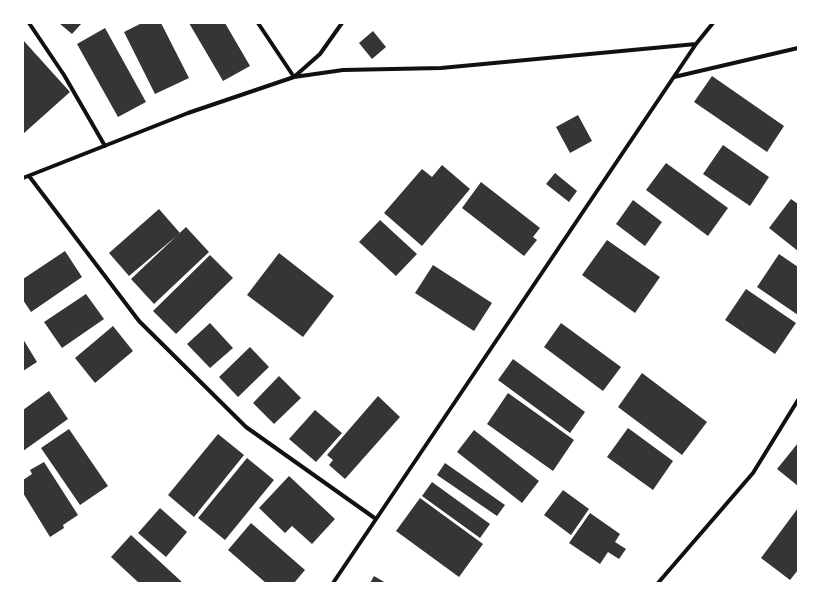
<!DOCTYPE html>
<html>
<head>
<meta charset="utf-8">
<style>
	body { margin:0 }
	#map { position:relative; width:821px; height:606px; overflow:hidden; background:#fff; font-family:"Crimson Pro",serif }
	canvas { display:block }
	.frame { position:absolute; inset:0; border:24px solid #fff; pointer-events:none }
</style>
</head>
<body>
<div id="map">
<canvas width="821" height="606"></canvas>
<div class="frame"></div>
</div>
<script>
const context = document.querySelector('canvas').getContext('2d');
context.lineJoin = 'round';
function fill(path, color) {
  context.fillStyle = color;
  context.fill(path, 'evenodd');
}
function trace(path, color, width, dash) {
  context.strokeStyle = color;
  context.lineWidth = width;
  context.lineCap = dash ? 'butt' : 'round';
  context.setLineDash(dash || []);
  context.stroke(path);
}
fill(new Path2D(`
	M 59,23 L 82,23 L 72,34 Z
	M 142,23 L 161,23 L 189,78 L 155,94 L 124,32 Z
	M 189,23 L 225,23 L 250,66 L 223,81 Z
	M 105,28 L 146,102 L 118,117 L 77,44 Z
	M 373,31 L 386,47 L 372,59 L 359,43 Z
	M 23,40 L 70,92 L 23,134 Z
	M 712,76 L 784,126 L 767,152 L 694,102 Z
	M 578,115 L 592,141 L 570,153 L 556,127 Z
	M 723,145 L 769,177 L 750,206 L 703,174 Z
	M 666,163 L 728,208 L 708,236 L 646,190 Z
	M 442,165 L 470,189 L 422,246 L 384,213 L 422,169 L 432,177 Z
	M 555,173 L 577,191 L 569,202 L 546,184 Z
	M 481,182 L 540,228 L 533,237 L 537,240 L 524,256 L 462,208 Z
	M 791,199 L 798,204 L 798,251 L 769,228 Z
	M 633,200 L 662,222 L 645,246 L 616,224 Z
	M 159,209 L 180,233 L 129,276 L 109,253 Z
	M 380,220 L 417,254 L 396,276 L 359,242 Z
	M 186,227 L 209,252 L 154,304 L 131,279 Z
	M 607,240 L 660,277 L 635,313 L 582,275 Z
	M 65,251 L 82,277 L 31,312 L 23,300 L 23,279 Z
	M 279,253 L 334,296 L 303,337 L 247,295 Z
	M 779,254 L 798,267 L 798,315 L 757,287 Z
	M 210,255 L 233,278 L 176,334 L 153,311 Z
	M 433,265 L 492,303 L 474,331 L 415,293 Z
	M 746,289 L 796,323 L 775,354 L 725,320 Z
	M 86,294 L 104,319 L 62,348 L 44,322 Z
	M 210,323 L 233,348 L 210,368 L 187,344 Z
	M 561,323 L 621,367 L 603,391 L 544,347 Z
	M 113,326 L 133,351 L 95,383 L 75,358 Z
	M 23,339 L 37,362 L 23,371 Z
	M 250,347 L 269,367 L 238,397 L 219,377 Z
	M 513,359 L 585,412 L 570,433 L 498,380 Z
	M 642,373 L 707,422 L 682,455 L 618,407 Z
	M 279,376 L 301,398 L 274,424 L 253,403 Z
	M 49,391 L 68,419 L 23,451 L 23,410 Z
	M 508,393 L 574,440 L 553,471 L 487,424 Z
	M 378,396 L 400,417 L 345,479 L 329,465 L 333,460 L 327,455 Z
	M 315,410 L 342,433 L 316,462 L 289,439 Z
	M 628,428 L 673,461 L 653,490 L 607,457 Z
	M 69,429 L 108,486 L 80,505 L 41,448 Z
	M 474,430 L 539,481 L 522,503 L 457,452 Z
	M 218,434 L 244,455 L 194,517 L 168,495 Z
	M 798,443 L 798,486 L 777,469 Z
	M 247,458 L 274,480 L 225,540 L 198,518 Z
	M 44,462 L 78,515 L 63,525 L 64,528 L 50,537 L 23,493 L 23,480 L 32,474 L 30,470 Z
	M 445,463 L 505,505 L 497,516 L 437,475 Z
	M 289,476 L 335,519 L 312,544 L 292,526 L 285,533 L 259,508 Z
	M 432,482 L 490,524 L 480,538 L 422,496 Z
	M 563,490 L 589,509 L 571,535 L 544,515 Z
	M 420,498 L 483,544 L 459,577 L 396,531 Z
	M 160,508 L 187,532 L 166,557 L 138,533 Z
	M 798,508 L 798,570 L 790,580 L 761,558 Z
	M 590,513 L 620,534 L 615,542 L 626,549 L 619,559 L 608,552 L 600,564 L 569,543 Z
	M 251,523 L 305,570 L 294,583 L 266,583 L 228,550 Z
	M 131,535 L 183,583 L 139,583 L 111,557 Z
	M 374,576 L 386,583 L 370,583 Z`), '#353535');
trace(new Path2D(`
	M 29,23 L 64,75 L 105,146
	M 258,23 L 294,77 L 320,54 L 342,23
	M 674,77 L 798,48
	M 29,176 L 139,321 L 246,427 L 376,519
	M 23,178 L 188,113 L 294,77 L 343,70 L 441,68 L 696,44
	M 333,583 L 696,44 L 713,23
	M 658,583 L 753,473 L 798,400`), '#111', 4);
</script>
</body>
</html>
